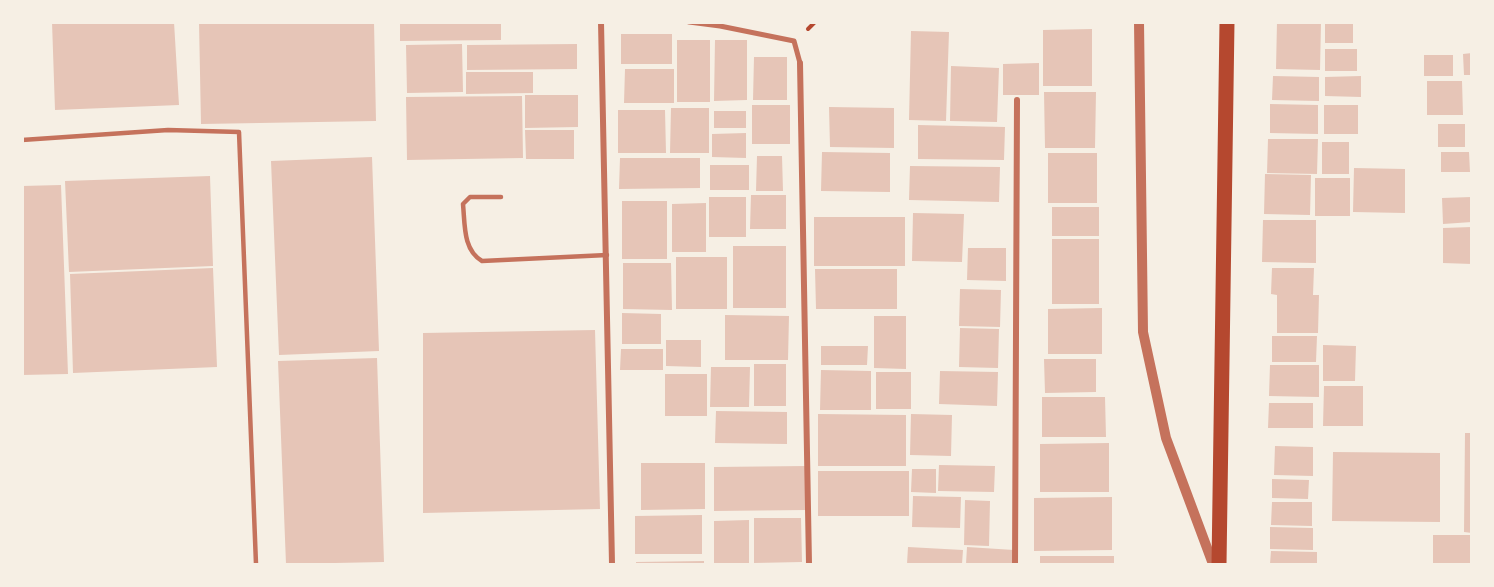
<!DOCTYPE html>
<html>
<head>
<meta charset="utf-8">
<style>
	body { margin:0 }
	#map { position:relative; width:1494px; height:587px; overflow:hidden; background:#f6efe4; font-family:"Roboto Condensed",sans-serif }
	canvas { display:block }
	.frame { position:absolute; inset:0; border:24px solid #f6efe4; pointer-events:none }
</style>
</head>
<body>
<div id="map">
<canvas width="1494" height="587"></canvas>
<div class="frame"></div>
</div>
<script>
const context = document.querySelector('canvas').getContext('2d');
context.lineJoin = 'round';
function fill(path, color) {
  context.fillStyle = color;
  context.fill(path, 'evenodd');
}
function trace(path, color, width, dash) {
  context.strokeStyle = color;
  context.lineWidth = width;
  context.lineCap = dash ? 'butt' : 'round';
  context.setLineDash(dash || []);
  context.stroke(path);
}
fill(new Path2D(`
	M 52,22 L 174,22 L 179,105 L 55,110 Z
	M 199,22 L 374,22 L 376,121 L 201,124 Z
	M 400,22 L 501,22 L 501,40 L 400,41 Z
	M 1277,22 L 1321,22 L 1320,70 L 1276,69 Z
	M 1325,22 L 1353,22 L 1353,43 L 1325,43 Z
	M 1092,29 L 1092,86 L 1043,86 L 1043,30 Z
	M 911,31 L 949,32 L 946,121 L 909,120 Z
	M 621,34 L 672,34 L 672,64 L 621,64 Z
	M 677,40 L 710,40 L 710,102 L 677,102 Z
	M 715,40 L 747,40 L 747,100 L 714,101 Z
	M 462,44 L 463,92 L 407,93 L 406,45 Z
	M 577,44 L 577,69 L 467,70 L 467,45 Z
	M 1325,49 L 1357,49 L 1357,71 L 1325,71 Z
	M 1472,53 L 1472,75 L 1464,75 L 1463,54 Z
	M 1424,55 L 1453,55 L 1453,76 L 1424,76 Z
	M 754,57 L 787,57 L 787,100 L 753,100 Z
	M 1039,63 L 1039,95 L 1003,95 L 1003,64 Z
	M 951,66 L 999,68 L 997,122 L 950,121 Z
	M 625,69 L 674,69 L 674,103 L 624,103 Z
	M 466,72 L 533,72 L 533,93 L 466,94 Z
	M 1273,76 L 1319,77 L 1319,101 L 1272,100 Z
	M 1361,76 L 1361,97 L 1325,96 L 1325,77 Z
	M 1427,81 L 1462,81 L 1463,115 L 1427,115 Z
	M 1044,92 L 1096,92 L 1095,148 L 1045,148 Z
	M 525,95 L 578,95 L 578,127 L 525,128 Z
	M 522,96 L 523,158 L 407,160 L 406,97 Z
	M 1270,104 L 1318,105 L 1318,134 L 1270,133 Z
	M 752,105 L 790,105 L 790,144 L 752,144 Z
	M 1324,105 L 1358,105 L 1358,134 L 1324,134 Z
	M 829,107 L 894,108 L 894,148 L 830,147 Z
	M 671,108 L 709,108 L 709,153 L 670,153 Z
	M 618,110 L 665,110 L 666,153 L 618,153 Z
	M 714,111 L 746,111 L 746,128 L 714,128 Z
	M 1438,124 L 1465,124 L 1465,147 L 1438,147 Z
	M 918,125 L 1005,127 L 1004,160 L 918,159 Z
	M 525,130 L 574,130 L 574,159 L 526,159 Z
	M 746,133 L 746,158 L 712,157 L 712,134 Z
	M 1268,139 L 1318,139 L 1317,174 L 1267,173 Z
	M 1322,142 L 1349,142 L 1349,174 L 1322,174 Z
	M 822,152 L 890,153 L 890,192 L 821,191 Z
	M 1441,152 L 1469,152 L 1470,172 L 1441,172 Z
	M 1048,153 L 1097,153 L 1097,203 L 1048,203 Z
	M 757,156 L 782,156 L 783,191 L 756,191 Z
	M 372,157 L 379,351 L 279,355 L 271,161 Z
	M 620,158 L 700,158 L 700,188 L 619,189 Z
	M 710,165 L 749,165 L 749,190 L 710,190 Z
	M 910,166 L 1000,167 L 999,202 L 909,200 Z
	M 1354,168 L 1405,169 L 1405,213 L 1353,212 Z
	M 1265,174 L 1311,175 L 1310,215 L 1264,214 Z
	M 210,176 L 213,266 L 69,272 L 65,181 Z
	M 1315,178 L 1350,178 L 1350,216 L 1315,216 Z
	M 61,185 L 68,374 L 22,375 L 22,186 Z
	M 751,195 L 786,195 L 786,229 L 750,229 Z
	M 709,197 L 746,197 L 746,237 L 709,237 Z
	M 1472,197 L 1472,222 L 1443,224 L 1442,198 Z
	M 622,201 L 667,201 L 667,259 L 622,259 Z
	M 706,203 L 706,252 L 672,252 L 672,204 Z
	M 1052,207 L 1099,207 L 1099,236 L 1052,236 Z
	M 913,213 L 964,214 L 962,262 L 912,261 Z
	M 814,217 L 905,217 L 905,266 L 814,266 Z
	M 1263,220 L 1316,220 L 1316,263 L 1262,262 Z
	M 1472,227 L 1472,264 L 1443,263 L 1443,228 Z
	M 1052,239 L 1099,239 L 1099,304 L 1052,304 Z
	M 733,246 L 786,246 L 786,308 L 733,308 Z
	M 968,248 L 1006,248 L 1006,281 L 967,280 Z
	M 676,257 L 727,257 L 727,309 L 676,309 Z
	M 623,263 L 671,263 L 672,310 L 623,309 Z
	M 213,268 L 217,367 L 73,373 L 70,274 Z
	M 1272,268 L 1314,268 L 1313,295 L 1319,295 L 1318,333 L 1277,333 L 1277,295 L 1271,294 Z
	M 815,269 L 897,269 L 897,309 L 816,309 Z
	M 960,289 L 1001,290 L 1000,327 L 959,326 Z
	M 1102,308 L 1102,354 L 1048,354 L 1048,309 Z
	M 622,313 L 661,314 L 661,344 L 622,344 Z
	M 725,315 L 789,316 L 788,360 L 725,360 Z
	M 874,316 L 906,316 L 906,369 L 874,368 Z
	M 960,328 L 999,329 L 998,368 L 959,367 Z
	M 595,330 L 600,509 L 423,513 L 423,333 Z
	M 1272,336 L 1317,336 L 1316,362 L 1272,362 Z
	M 666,340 L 701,340 L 701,367 L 666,366 Z
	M 1323,345 L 1356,346 L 1355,381 L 1323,381 Z
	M 821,346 L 868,346 L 867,365 L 821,365 Z
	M 621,349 L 663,349 L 663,370 L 620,370 Z
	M 377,358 L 384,562 L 286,564 L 278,361 Z
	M 1044,359 L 1096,359 L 1096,392 L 1045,393 Z
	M 754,364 L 786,364 L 786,406 L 754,406 Z
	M 1270,365 L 1319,365 L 1319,397 L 1269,396 Z
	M 711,367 L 750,367 L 749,407 L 710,407 Z
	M 821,370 L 871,371 L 871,410 L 820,410 Z
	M 940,371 L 998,372 L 997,406 L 939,404 Z
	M 876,372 L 911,372 L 911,409 L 876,409 Z
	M 665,374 L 707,374 L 707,416 L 665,416 Z
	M 1324,386 L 1363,386 L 1363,426 L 1323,426 Z
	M 1042,397 L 1105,397 L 1106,437 L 1042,437 Z
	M 1269,403 L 1313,403 L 1313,428 L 1268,428 Z
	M 716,411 L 787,412 L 787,444 L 715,443 Z
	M 818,414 L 906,415 L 906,466 L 818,466 Z
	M 911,414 L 952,415 L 951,456 L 910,455 Z
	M 1465,433 L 1472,433 L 1472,533 L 1464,532 Z
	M 1109,443 L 1109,492 L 1040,492 L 1040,444 Z
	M 1275,446 L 1313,447 L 1313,476 L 1274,475 Z
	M 1333,452 L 1440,453 L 1440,522 L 1332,521 Z
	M 641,463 L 705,463 L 705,509 L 641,510 Z
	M 939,465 L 995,466 L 994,492 L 938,491 Z
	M 806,466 L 806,510 L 714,511 L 714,467 Z
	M 912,469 L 936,469 L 936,493 L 911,492 Z
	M 818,471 L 909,471 L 909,516 L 818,516 Z
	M 1272,479 L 1309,480 L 1308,499 L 1272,498 Z
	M 913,496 L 961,497 L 960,528 L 912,527 Z
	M 1112,497 L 1112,550 L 1034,551 L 1034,498 Z
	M 965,500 L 990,501 L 989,546 L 964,545 Z
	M 1272,502 L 1312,502 L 1312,526 L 1271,525 Z
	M 702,515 L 702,554 L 635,554 L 635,516 Z
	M 754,518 L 801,518 L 802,562 L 754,563 Z
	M 749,520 L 749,564 L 714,564 L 714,521 Z
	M 1270,527 L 1313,528 L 1313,550 L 1270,549 Z
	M 1433,535 L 1472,535 L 1472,564 L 1433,564 Z
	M 908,547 L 963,550 L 962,564 L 907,564 Z
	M 967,547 L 1014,550 L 1013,564 L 966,564 Z
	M 1271,551 L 1317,552 L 1317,564 L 1270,564 Z
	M 1040,556 L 1114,556 L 1114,564 L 1040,564 Z
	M 704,561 L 704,564 L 636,564 L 636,562 Z`), '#e6c5b7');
trace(new Path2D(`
	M 808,29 L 815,22`), '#b5482f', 4);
trace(new Path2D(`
	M 22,140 L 168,130 L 239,132 L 256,564
	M 501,197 L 470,197 L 463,204 C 465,225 463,250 482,261 L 607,255`), '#c5725c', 4.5);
trace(new Path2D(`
	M 689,22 L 720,26 L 794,41 L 800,63`), '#c5725c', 5);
trace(new Path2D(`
	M 601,22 L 612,564
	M 800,63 L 809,564
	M 1015,564 L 1017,100`), '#c5725c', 6);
trace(new Path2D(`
	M 1139,22 L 1143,332 L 1166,438 L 1213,564`), '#c5725c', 10);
trace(new Path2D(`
	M 1219,564 L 1227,22`), '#b5482f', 15);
</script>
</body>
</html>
